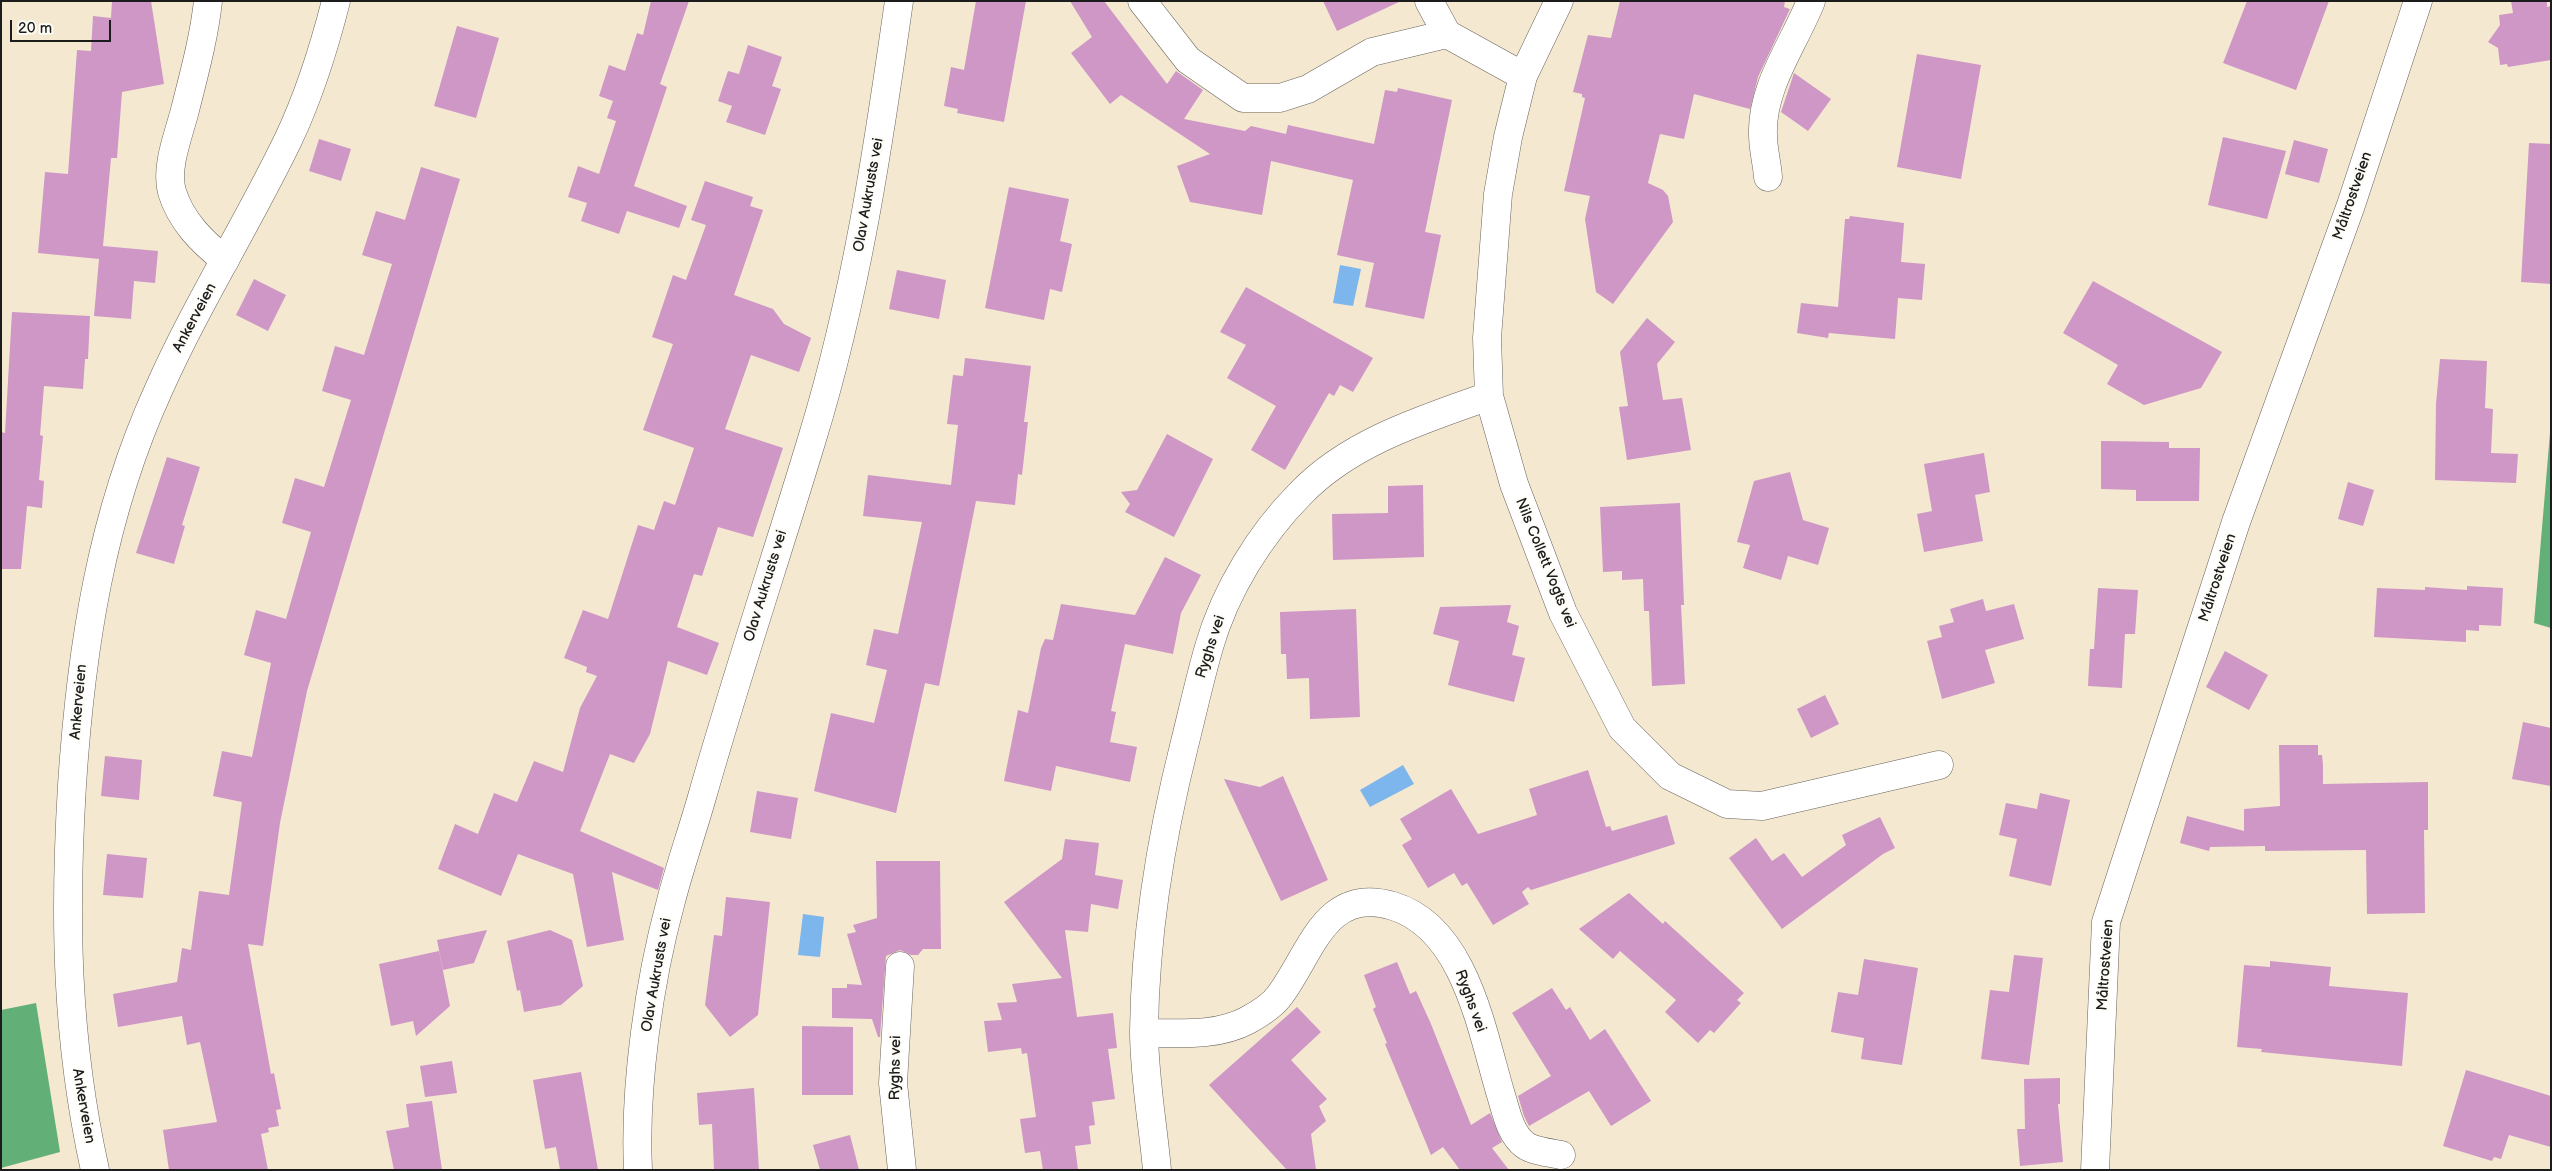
<!DOCTYPE html>
<html>
<head>
<meta charset="utf-8">
<style>
	body { margin:0 }
	#map { position:relative; width:2552px; height:1171px; overflow:hidden; background:#f4e8d1; font-family:"Balsamiq Sans",sans-serif }
	canvas { display:block }
	.frame { position:absolute; inset:0; border:2px solid #1c1c1c; pointer-events:none }
	.scale { position:absolute; left:10px; top:20px; width:101px; height:22px; box-sizing:border-box; border:2px solid #1c1c1c; border-top:0; padding-left:6px; font-size:15px; line-height:18px; white-space:nowrap; color:#1c1c1c; -webkit-text-stroke:4px #fdfcf7; paint-order:stroke }
</style>
</head>
<body>
<div id="map">
<canvas width="2552" height="1171"></canvas>
<div class="frame"></div>
<div class="scale">20 m</div>
</div>
<script>
const context = document.querySelector('canvas').getContext('2d');
context.lineJoin = 'round';
function fill(path, color) {
  context.fillStyle = color;
  context.fill(path, 'evenodd');
}
function trace(path, color, width, dash) {
  context.strokeStyle = color;
  context.lineWidth = width;
  context.lineCap = dash ? 'butt' : 'round';
  context.setLineDash(dash || []);
  context.stroke(path);
}
function drawText(font, color, halo, rows, align = 'center') {
  context.font = font + ' "Balsamiq Sans",sans-serif';
  context.lineWidth = 4.5;
  context.setLineDash([]);
  context.textBaseline = 'middle';
  context.strokeStyle = halo;
  context.fillStyle = color;
  for (const [text, x, y, turn = 0] of rows) {
    context.save();
    context.translate(x, y);
    context.rotate((+turn || 0) * Math.PI / 180);
    context.textAlign = isNaN(turn) ? turn : align;
    if (halo) context.strokeText(text, 0, 0);
    context.fillText(text, 0, 0);
    context.restore();
  }
}
fill(new Path2D(`
	M 2551,421 L 2551,628 L 2534,623 Z
	M 36,1003 L 60,1152 L 1,1168 L 1,1010 Z`), '#63af78');
fill(new Path2D(`
	M 1340,265 L 1361,269 L 1353,306 L 1333,303 Z
	M 1403,765 L 1414,784 L 1370,807 L 1360,790 Z
	M 803,914 L 824,917 L 820,957 L 798,955 Z`), '#7db5ed');
fill(new Path2D(`
	M 112,1 L 151,1 L 164,84 L 122,92 L 117,158 L 111,158 L 103,246 L 158,251 L 155,283 L 134,281 L 131,319 L 94,316 L 99,259 L 38,253 L 45,172 L 68,174 L 77,50 L 91,51 L 93,16 L 111,18 Z
	M 651,1 L 689,1 L 660,84 L 667,87 L 634,186 L 687,206 L 679,228 L 627,211 L 619,234 L 581,221 L 587,203 L 568,197 L 578,166 L 599,174 L 616,121 L 607,118 L 613,101 L 599,96 L 609,65 L 625,71 L 637,33 L 643,35 Z
	M 976,1 L 1026,1 L 1004,122 L 957,113 L 958,109 L 944,106 L 951,67 L 964,70 Z
	M 1070,1 L 1104,1 L 1167,84 L 1176,71 L 1203,90 L 1184,119 L 1245,131 L 1251,126 L 1286,134 L 1288,125 L 1374,144 L 1385,90 L 1397,92 L 1398,88 L 1452,100 L 1425,232 L 1441,235 L 1424,319 L 1365,307 L 1374,263 L 1337,255 L 1353,180 L 1271,161 L 1262,215 L 1190,202 L 1177,166 L 1210,154 L 1121,95 L 1110,104 L 1071,53 L 1092,37 Z
	M 1323,1 L 1401,1 L 1337,31 Z
	M 1620,1 L 1785,1 L 1784,7 L 1790,9 L 1758,77 L 1750,109 L 1694,94 L 1684,139 L 1660,134 L 1648,183 L 1663,190 L 1668,196 L 1673,222 L 1613,304 L 1596,292 L 1585,219 L 1590,196 L 1564,191 L 1585,98 L 1582,97 L 1582,94 L 1573,92 L 1588,35 L 1611,38 Z
	M 2247,1 L 2329,1 L 2296,90 L 2223,63 Z
	M 2511,1 L 2547,1 L 2547,7 L 2551,6 L 2551,60 L 2508,67 L 2507,64 L 2500,65 L 2498,48 L 2488,42 L 2500,25 L 2499,15 L 2513,13 Z
	M 457,26 L 499,38 L 476,118 L 434,106 Z
	M 748,45 L 782,57 L 772,86 L 781,89 L 765,135 L 726,122 L 732,106 L 718,101 L 728,71 L 739,74 Z
	M 1917,54 L 1981,65 L 1961,179 L 1897,167 Z
	M 1794,73 L 1831,99 L 1808,131 L 1781,112 Z
	M 2223,137 L 2286,151 L 2267,219 L 2208,205 Z
	M 319,139 L 351,149 L 341,181 L 309,171 Z
	M 2294,140 L 2328,149 L 2319,183 L 2285,174 Z
	M 2529,143 L 2551,144 L 2551,284 L 2521,282 Z
	M 421,167 L 460,179 L 307,691 L 280,823 L 263,946 L 248,944 L 271,1074 L 274,1073 L 281,1109 L 276,1110 L 279,1126 L 268,1128 L 269,1132 L 261,1134 L 268,1170 L 169,1170 L 163,1130 L 217,1122 L 200,1042 L 187,1045 L 182,1016 L 118,1027 L 113,994 L 177,982 L 182,948 L 191,950 L 199,891 L 229,895 L 242,802 L 213,796 L 222,751 L 252,757 L 271,663 L 244,655 L 256,610 L 286,619 L 311,532 L 282,523 L 295,478 L 324,487 L 351,400 L 322,391 L 335,346 L 364,355 L 392,264 L 362,255 L 376,211 L 405,220 Z
	M 705,181 L 753,197 L 750,206 L 763,210 L 734,295 L 773,309 L 784,324 L 811,338 L 799,372 L 751,355 L 725,429 L 783,448 L 753,537 L 718,527 L 702,576 L 694,574 L 677,627 L 719,643 L 707,675 L 668,661 L 650,734 L 634,763 L 610,754 L 580,831 L 664,868 L 658,890 L 612,872 L 624,940 L 587,947 L 573,874 L 518,854 L 501,896 L 438,869 L 455,824 L 478,834 L 494,793 L 517,802 L 534,761 L 563,772 L 580,708 L 597,676 L 586,672 L 587,667 L 564,658 L 583,610 L 608,619 L 638,525 L 654,530 L 664,501 L 675,505 L 694,448 L 643,430 L 673,344 L 652,337 L 673,275 L 686,280 L 706,225 L 691,220 Z
	M 1009,187 L 1069,199 L 1060,241 L 1072,244 L 1062,292 L 1050,289 L 1044,320 L 985,308 Z
	M 1850,216 L 1904,223 L 1901,262 L 1925,264 L 1922,300 L 1898,298 L 1895,339 L 1829,333 L 1828,338 L 1797,333 L 1801,303 L 1838,307 L 1845,219 L 1849,219 Z
	M 897,270 L 946,280 L 939,319 L 889,309 Z
	M 254,279 L 286,295 L 268,331 L 236,315 Z
	M 2093,281 L 2222,352 L 2201,388 L 2144,405 L 2107,384 L 2118,365 L 2063,333 Z
	M 1246,287 L 1373,358 L 1353,392 L 1340,385 L 1334,396 L 1329,393 L 1285,470 L 1251,450 L 1276,406 L 1227,378 L 1246,345 L 1220,332 Z
	M 12,312 L 90,316 L 88,359 L 85,359 L 83,389 L 44,386 L 40,435 L 43,436 L 39,480 L 44,481 L 42,508 L 27,506 L 21,569 L 1,569 L 1,432 L 5,433 Z
	M 1647,318 L 1675,342 L 1657,364 L 1663,400 L 1682,398 L 1691,450 L 1627,460 L 1619,407 L 1628,406 L 1620,352 Z
	M 965,358 L 1031,366 L 1024,422 L 1028,422 L 1022,475 L 1018,474 L 1015,505 L 976,501 L 939,686 L 925,683 L 896,813 L 814,791 L 831,713 L 874,723 L 887,670 L 866,665 L 874,629 L 898,634 L 922,522 L 863,516 L 868,475 L 951,485 L 958,425 L 947,424 L 953,375 L 963,376 Z
	M 2440,359 L 2487,361 L 2485,408 L 2493,409 L 2491,453 L 2518,454 L 2516,483 L 2435,480 L 2436,404 Z
	M 1167,434 L 1213,459 L 1174,537 L 1125,512 L 1130,504 L 1121,492 L 1137,490 Z
	M 2101,441 L 2169,442 L 2169,448 L 2200,448 L 2199,501 L 2136,501 L 2136,490 L 2101,489 Z
	M 1984,453 L 1990,492 L 1975,495 L 1983,541 L 1924,552 L 1917,514 L 1932,511 L 1924,464 Z
	M 167,457 L 200,467 L 182,525 L 185,526 L 174,564 L 136,553 Z
	M 1790,472 L 1803,520 L 1829,528 L 1818,565 L 1788,556 L 1781,580 L 1743,568 L 1750,545 L 1737,542 L 1754,481 Z
	M 2348,482 L 2374,490 L 2363,526 L 2338,519 Z
	M 1423,485 L 1424,557 L 1333,560 L 1332,514 L 1388,513 L 1388,486 Z
	M 1680,503 L 1684,605 L 1681,605 L 1685,684 L 1652,686 L 1649,611 L 1644,611 L 1643,579 L 1622,580 L 1622,571 L 1603,572 L 1600,507 Z
	M 1165,557 L 1201,575 L 1181,613 L 1173,654 L 1125,644 L 1111,711 L 1116,712 L 1110,742 L 1137,747 L 1130,782 L 1056,766 L 1051,791 L 1004,781 L 1018,710 L 1028,713 L 1041,648 L 1045,639 L 1053,640 L 1061,604 L 1135,615 Z
	M 2467,586 L 2503,588 L 2501,626 L 2479,625 L 2479,631 L 2466,630 L 2466,642 L 2374,637 L 2377,588 L 2425,590 L 2425,587 L 2467,590 Z
	M 2098,588 L 2138,590 L 2135,634 L 2125,634 L 2122,688 L 2088,686 L 2090,649 L 2094,649 Z
	M 1983,599 L 1986,611 L 2014,604 L 2024,639 L 1985,650 L 1995,683 L 1942,699 L 1927,641 L 1942,637 L 1939,626 L 1954,622 L 1950,609 Z
	M 1511,605 L 1507,622 L 1519,626 L 1512,655 L 1525,658 L 1514,702 L 1448,685 L 1459,641 L 1433,634 L 1440,607 Z
	M 1356,609 L 1360,717 L 1310,719 L 1309,678 L 1287,679 L 1286,654 L 1281,654 L 1280,612 Z
	M 2225,651 L 2268,675 L 2249,710 L 2206,687 Z
	M 1825,695 L 1839,724 L 1811,738 L 1797,709 Z
	M 2523,722 L 2551,728 L 2551,786 L 2512,779 Z
	M 2279,745 L 2318,745 L 2318,755 L 2322,755 L 2323,765 L 2323,784 L 2428,782 L 2428,830 L 2424,830 L 2425,913 L 2367,914 L 2366,850 L 2265,851 L 2265,846 L 2210,847 L 2209,851 L 2180,843 L 2187,816 L 2244,831 L 2244,809 L 2280,806 Z
	M 105,756 L 142,760 L 139,800 L 101,796 Z
	M 1588,770 L 1606,827 L 1610,826 L 1612,831 L 1667,815 L 1675,844 L 1531,890 L 1528,887 L 1522,892 L 1529,904 L 1493,925 L 1467,883 L 1462,886 L 1454,873 L 1428,888 L 1402,845 L 1412,839 L 1400,819 L 1451,789 L 1478,834 L 1537,815 L 1529,789 Z
	M 1283,776 L 1328,880 L 1281,901 L 1224,779 L 1260,787 Z
	M 757,791 L 798,798 L 791,839 L 750,832 Z
	M 2040,793 L 2070,800 L 2051,886 L 2009,876 L 2017,839 L 1999,835 L 2006,803 L 2037,809 Z
	M 1880,817 L 1895,848 L 1883,854 L 1782,929 L 1729,858 L 1756,838 L 1772,861 L 1784,853 L 1802,877 L 1846,845 L 1842,835 Z
	M 1065,839 L 1099,843 L 1095,875 L 1123,880 L 1118,909 L 1091,904 L 1088,932 L 1065,930 L 1077,1017 L 1113,1013 L 1117,1048 L 1108,1049 L 1115,1099 L 1092,1102 L 1095,1125 L 1089,1126 L 1091,1144 L 1075,1146 L 1078,1170 L 1043,1170 L 1040,1151 L 1025,1153 L 1020,1119 L 1036,1117 L 1027,1053 L 1022,1054 L 1021,1048 L 988,1052 L 984,1021 L 1002,1020 L 997,1003 L 1017,1002 L 1012,984 L 1062,978 L 1004,902 L 1062,859 Z
	M 107,854 L 147,858 L 143,898 L 103,895 Z
	M 876,861 L 940,861 L 941,949 L 923,949 L 918,955 L 911,955 L 900,950 L 886,956 L 880,1037 L 878,1037 L 872,1019 L 832,1018 L 832,988 L 847,988 L 847,984 L 862,985 L 847,934 L 856,932 L 853,925 L 877,918 Z
	M 1629,893 L 1663,924 L 1665,921 L 1744,993 L 1737,1000 L 1741,1003 L 1714,1033 L 1710,1030 L 1698,1043 L 1665,1012 L 1676,1000 L 1620,951 L 1613,959 L 1579,929 Z
	M 726,897 L 770,902 L 758,1015 L 730,1037 L 705,1005 L 714,935 L 722,936 Z
	M 487,930 L 474,963 L 443,970 L 437,940 Z
	M 550,930 L 572,940 L 583,986 L 561,1005 L 524,1012 L 520,990 L 517,991 L 507,941 Z
	M 439,951 L 450,1006 L 416,1036 L 413,1021 L 391,1026 L 379,964 Z
	M 2014,955 L 2043,958 L 2029,1065 L 1981,1059 L 1990,990 L 2009,992 Z
	M 1864,959 L 1918,968 L 1902,1065 L 1861,1059 L 1864,1038 L 1831,1032 L 1838,992 L 1858,995 Z
	M 2270,961 L 2331,967 L 2329,986 L 2408,993 L 2402,1066 L 2261,1052 L 2262,1049 L 2237,1047 L 2244,965 L 2270,967 Z
	M 1397,962 L 1410,994 L 1416,991 L 1431,1024 L 1471,1125 L 1490,1113 L 1502,1142 L 1492,1148 L 1509,1170 L 1460,1170 L 1443,1147 L 1431,1155 L 1385,1044 L 1387,1043 L 1373,1009 L 1376,1007 L 1364,975 Z
	M 1552,988 L 1566,1010 L 1570,1007 L 1590,1040 L 1605,1029 L 1651,1101 L 1611,1126 L 1589,1091 L 1529,1126 L 1524,1116 L 1518,1096 L 1551,1076 L 1512,1013 Z
	M 1297,1007 L 1321,1032 L 1291,1060 L 1327,1099 L 1319,1106 L 1326,1121 L 1311,1134 L 1316,1170 L 1287,1170 L 1209,1085 Z
	M 802,1026 L 853,1027 L 853,1095 L 802,1095 Z
	M 452,1061 L 457,1093 L 425,1097 L 420,1066 Z
	M 2466,1070 L 2551,1096 L 2551,1147 L 2509,1135 L 2501,1159 L 2494,1157 L 2492,1161 L 2443,1146 Z
	M 581,1072 L 598,1170 L 560,1170 L 556,1147 L 545,1149 L 533,1080 Z
	M 2060,1078 L 2060,1104 L 2058,1104 L 2063,1162 L 2020,1166 L 2017,1129 L 2025,1129 L 2024,1079 Z
	M 754,1088 L 759,1170 L 714,1170 L 712,1124 L 699,1125 L 697,1093 Z
	M 432,1101 L 442,1170 L 394,1170 L 386,1131 L 409,1127 L 406,1104 Z
	M 850,1135 L 859,1170 L 820,1170 L 813,1145 Z`), '#ce97c6');
const street = new Path2D(`
	M 208,1 C 204,38 194,74 185,110 C 179,134 165,167 172,192 C 181,221 202,242 225,260
	M 1142,1 L 1188,60 L 1243,98 L 1280,98 L 1308,89 L 1372,52 L 1447,34
	M 1429,1 L 1447,34 L 1523,76
	M 1559,1 L 1523,76 L 1508,137 L 1498,194 L 1487,338 L 1489,396 L 1514,484 L 1563,613 L 1622,728 L 1670,776 L 1727,804 L 1762,806 L 1939,765
	M 1768,177 C 1767,163 1763,149 1763,135 C 1761,87 1794,44 1811,1
	M 900,966 L 893,1083 L 902,1170
	M 1144,1033 C 1178,1033 1217,1037 1248,1020 C 1259,1014 1273,1005 1280,995 C 1311,954 1325,885 1393,906 C 1466,928 1482,1033 1501,1095 C 1506,1111 1510,1134 1525,1145 C 1533,1151 1551,1153 1561,1155
	M 638,1170 C 634,1087 649,981 671,901 C 680,866 692,832 702,797 C 736,677 776,558 812,439 C 856,296 878,149 899,1
	M 1157,1170 C 1153,1125 1144,1076 1144,1031 C 1145,933 1161,837 1185,742 C 1193,710 1200,678 1209,647 C 1225,591 1260,534 1301,493 C 1350,442 1424,419 1489,396
	M 2095,1170 L 2106,922 L 2236,522 L 2351,205 L 2418,1`);
const secondary = new Path2D(`
	M 95,1170 C 66,1039 64,918 72,785 C 81,649 101,516 158,391 C 196,305 247,225 288,140 C 309,96 324,48 336,1`);
trace(street, '#68635b', 29);
trace(secondary, '#68635b', 29);
trace(street, '#fff', 28);
trace(secondary, '#fff', 28);
drawText('15px', '#1c1c1c', '#fdfcf7', [
	["Olav Aukrusts vei",869,195,-80],
	["Måltrostveien",2353,196,-71],
	["Ankerveien",195,318,-62],
	["Nils Collett Vogts vei",1545,563,68],
	["Måltrostveien",2218,578,-72],
	["Olav Aukrusts vei",766,586,-73],
	["Ryghs vei",1211,647,-72],
	["Ankerveien",79,702,-85],
	["Måltrostveien",2106,965,-86],
	["Olav Aukrusts vei",657,975,-80],
	["Ryghs vei",1470,1001,70],
	["Ryghs vei",896,1068,-89],
	["Ankerveien",83,1106,80]
]);
</script>
</body>
</html>
